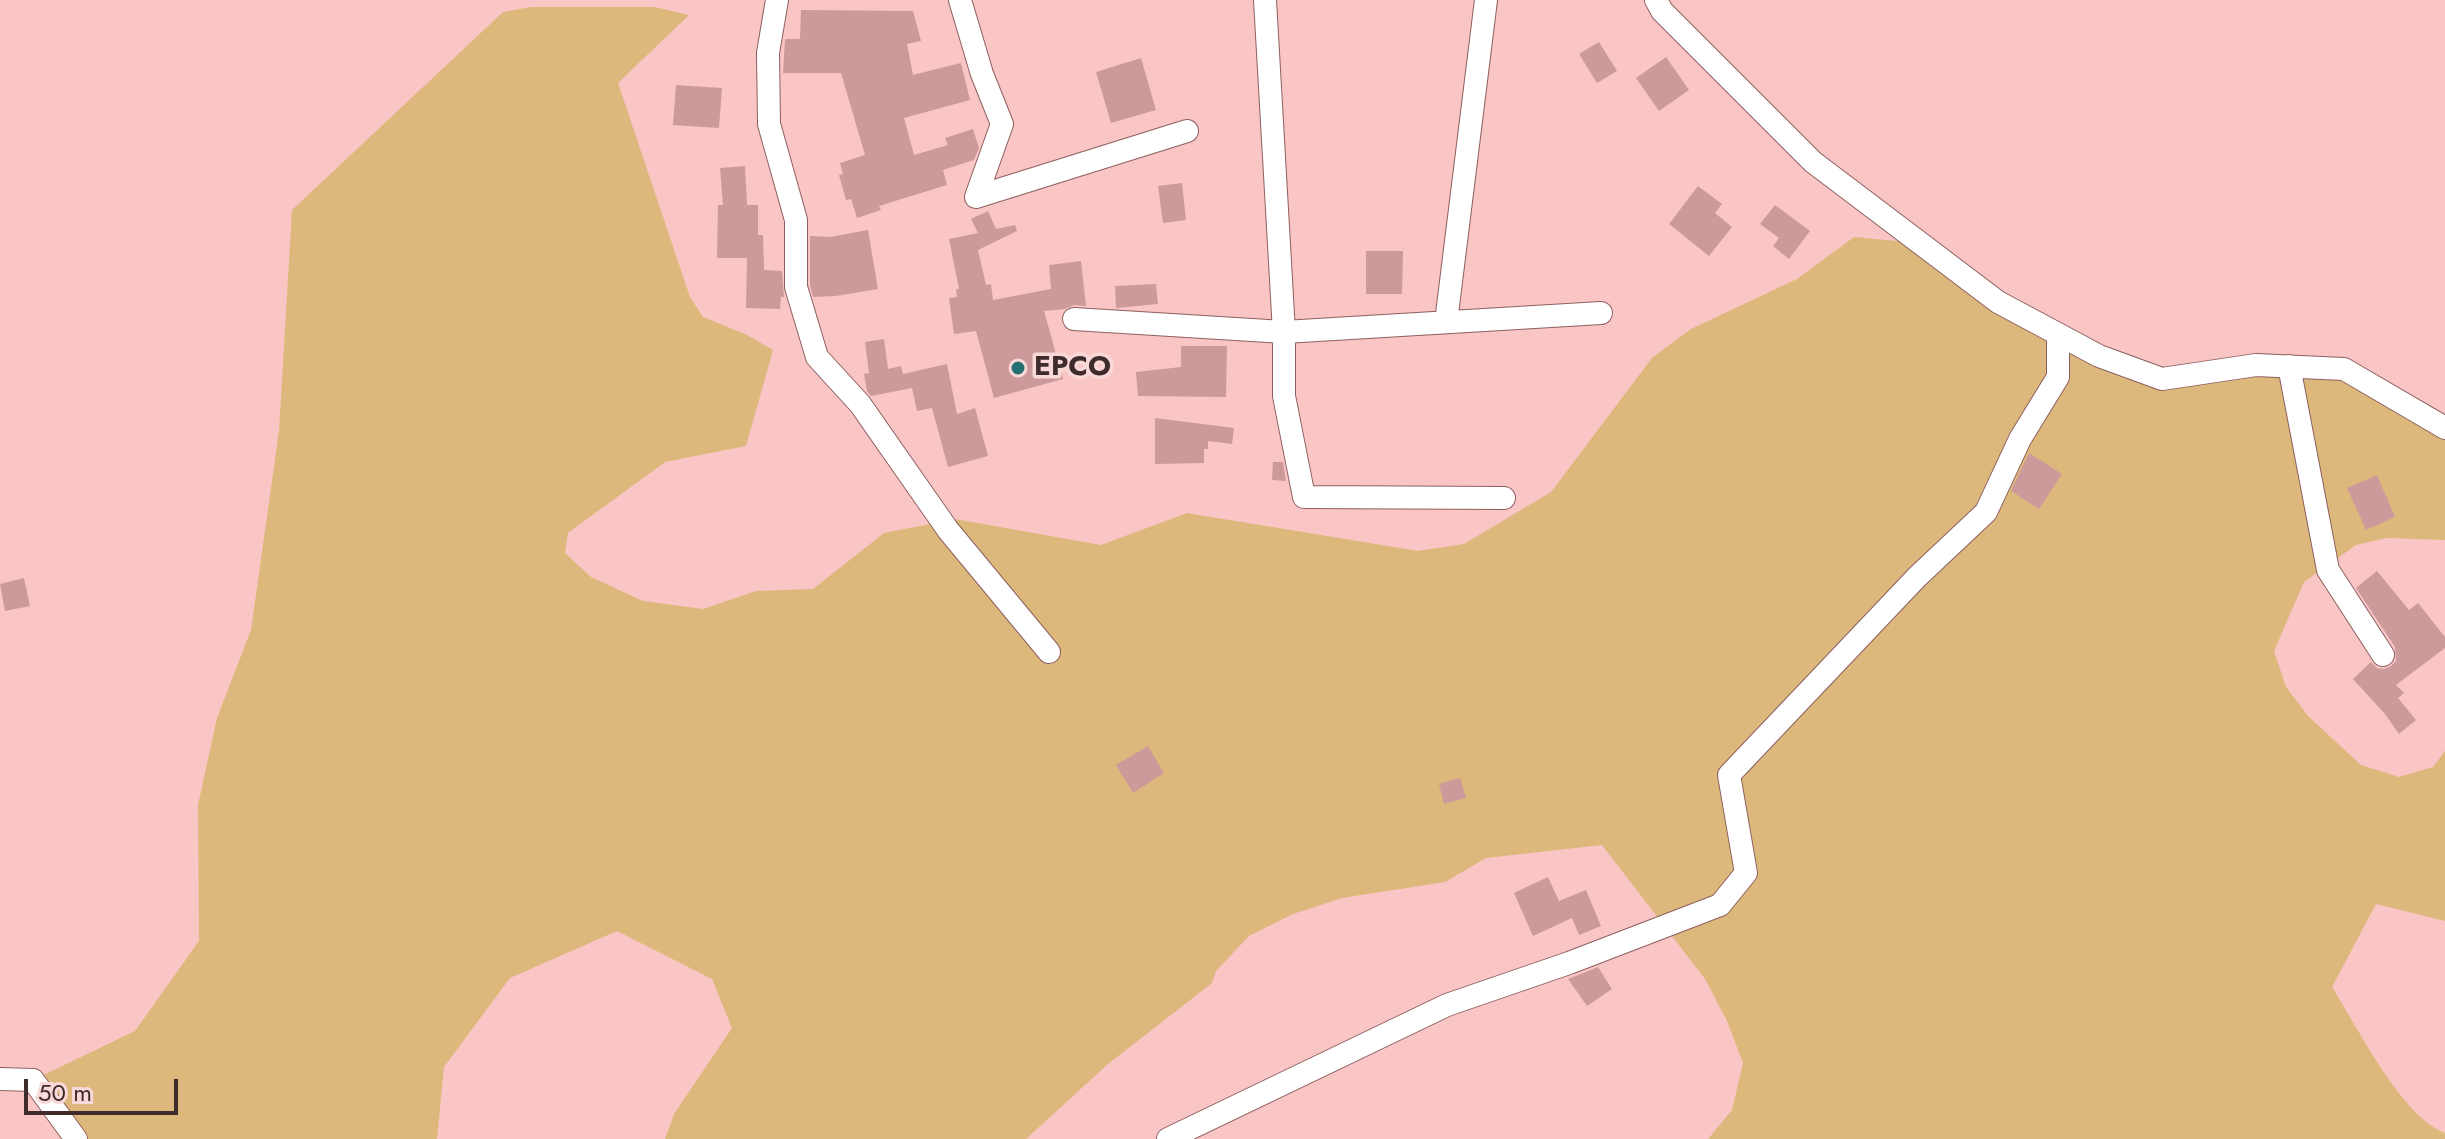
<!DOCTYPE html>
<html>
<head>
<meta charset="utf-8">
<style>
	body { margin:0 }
	#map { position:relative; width:2445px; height:1139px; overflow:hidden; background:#fac5c5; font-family:Jost,sans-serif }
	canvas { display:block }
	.scale { position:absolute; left:24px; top:1079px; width:154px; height:36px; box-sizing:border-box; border:4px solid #3f2b2b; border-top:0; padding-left:10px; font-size:24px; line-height:28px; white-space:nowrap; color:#3f2b2b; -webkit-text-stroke:6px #f9d9d8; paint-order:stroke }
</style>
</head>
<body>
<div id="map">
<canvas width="2445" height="1139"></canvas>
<div class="scale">50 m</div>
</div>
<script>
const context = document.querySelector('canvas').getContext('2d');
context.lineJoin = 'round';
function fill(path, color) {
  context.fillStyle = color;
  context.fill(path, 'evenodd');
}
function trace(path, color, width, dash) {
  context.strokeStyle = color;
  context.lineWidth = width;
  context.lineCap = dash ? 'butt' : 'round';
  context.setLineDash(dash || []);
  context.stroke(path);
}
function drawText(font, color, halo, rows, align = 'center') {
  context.font = font + ' Jost,sans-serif';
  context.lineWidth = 7;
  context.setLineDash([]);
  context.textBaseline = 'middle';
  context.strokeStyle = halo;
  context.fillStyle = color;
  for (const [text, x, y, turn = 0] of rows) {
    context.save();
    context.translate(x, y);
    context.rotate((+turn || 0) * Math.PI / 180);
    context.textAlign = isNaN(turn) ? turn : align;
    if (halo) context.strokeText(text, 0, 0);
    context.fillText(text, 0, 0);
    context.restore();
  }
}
fill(new Path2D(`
	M 531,7 L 655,7 L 689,15 L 618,83 L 690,297 L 703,317 L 747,335 L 773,350 L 746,446 L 665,462 L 568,533 L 565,553 L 591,577 L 643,601 L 703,609 L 756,591 L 813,589 L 884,533 L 955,519 L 1101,545 L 1187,513 L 1418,551 L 1464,544 L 1551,492 L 1652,358 L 1691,329 L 1797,279 L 1854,237 L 1918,243 L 1998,302 L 2162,379 L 2344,369 L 2445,428 L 2445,540 L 2387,538 L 2356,545 L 2304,582 L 2274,651 L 2286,687 L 2308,716 L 2361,765 L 2399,777 L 2433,767 L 2445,751 L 2445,921 L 2376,904 L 2332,987 C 2358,1028 2401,1116 2445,1133 L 2445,1139 L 1708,1139 L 1732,1110 L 1743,1063 L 1727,1021 L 1705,979 L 1602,845 L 1486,858 L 1445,882 L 1342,898 L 1293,914 L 1249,936 L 1216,971 L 1212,983 L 1108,1064 L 1026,1139 L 665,1139 L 674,1114 L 732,1028 L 712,979 L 617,931 L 510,978 L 444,1067 L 437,1139 L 76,1139 L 33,1080 L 135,1031 L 199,941 L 198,805 L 217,718 L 251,630 L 279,431 L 292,210 L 503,12 Z`), '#ddb87c');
fill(new Path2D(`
	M 801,10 L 913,11 L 921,41 L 907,44 L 913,75 L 961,63 L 970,100 L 904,118 L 914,155 L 948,145 L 945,138 L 973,129 L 979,148 L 974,160 L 943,170 L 947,185 L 879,206 L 881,210 L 857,218 L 851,199 L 846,200 L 839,175 L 843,174 L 840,163 L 865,155 L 841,73 L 783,73 L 785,39 L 800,39 Z
	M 1599,42 L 1617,71 L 1597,83 L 1579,54 Z
	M 1666,57 L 1689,90 L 1659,111 L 1636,78 Z
	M 1141,58 L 1156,110 L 1111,123 L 1096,72 Z
	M 676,85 L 722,88 L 719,128 L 673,125 Z
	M 745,166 L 747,205 L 758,205 L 758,235 L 763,235 L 764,270 L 782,271 L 784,297 L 781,297 L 780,309 L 746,308 L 747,258 L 717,258 L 718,205 L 723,205 L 720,168 Z
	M 1182,183 L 1186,220 L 1163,223 L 1158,186 Z
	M 1698,186 L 1722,204 L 1715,213 L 1732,227 L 1709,256 L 1669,224 Z
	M 1775,205 L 1810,231 L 1789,259 L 1773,246 L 1779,238 L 1760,224 Z
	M 988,211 L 996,229 L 1015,225 L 1017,231 L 978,250 L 986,285 L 991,284 L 993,300 L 1051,289 L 1049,265 L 1081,261 L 1086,306 L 1074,305 L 1065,309 L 1044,311 L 1063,379 L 994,398 L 976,331 L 954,334 L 949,298 L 957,297 L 956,289 L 959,289 L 949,239 L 978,233 L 971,219 Z
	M 868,230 L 878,289 L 836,296 L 813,297 L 810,285 L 810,236 L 830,237 Z
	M 1366,251 L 1403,251 L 1402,294 L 1366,294 Z
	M 1156,284 L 1158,304 L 1116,308 L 1115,286 Z
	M 884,339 L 888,369 L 901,366 L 903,374 L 947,364 L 957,414 L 975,408 L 988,456 L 948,467 L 932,408 L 917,411 L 912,388 L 871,396 L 867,391 L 864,374 L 869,373 L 865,342 Z
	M 1181,346 L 1227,346 L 1226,397 L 1138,396 L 1136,372 L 1181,367 Z
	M 1155,418 L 1234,428 L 1232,444 L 1208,441 L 1208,449 L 1204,449 L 1204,463 L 1155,464 Z
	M 2029,453 L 2062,474 L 2039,509 L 2011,491 Z
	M 1273,462 L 1283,462 L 1286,481 L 1272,480 Z
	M 2377,475 L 2395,517 L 2366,530 L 2347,488 Z
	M 2377,571 L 2409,610 L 2418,603 L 2445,637 L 2445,648 L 2396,685 L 2404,693 L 2398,698 L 2416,720 L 2399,734 L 2385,714 L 2353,679 L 2371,662 L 2377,668 L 2384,669 L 2391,666 L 2396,661 L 2395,647 L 2356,588 Z
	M 24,578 L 30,606 L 5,611 L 0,584 Z
	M 1148,746 L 1164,773 L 1133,793 L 1116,765 Z
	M 1460,778 L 1466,798 L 1444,804 L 1439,784 Z
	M 1548,877 L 1559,901 L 1586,890 L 1601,926 L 1579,935 L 1572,918 L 1533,936 L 1514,893 Z
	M 1598,967 L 1612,989 L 1587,1006 L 1568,979 Z`), '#cc9a9a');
const minor = new Path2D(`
	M 777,0 L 768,53 L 769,124 L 796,220 L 796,287 L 817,357 L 860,404 L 948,530 L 1049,652
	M 960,0 L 982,74 L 1002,124 L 976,197 L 1187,131
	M 1265,0 L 1284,332 L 1284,396 L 1304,497 L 1504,498
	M 1656,0 L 1662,11 L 1813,162 L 1998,302 L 2099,356 L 2162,379 L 2256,365 L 2344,369 L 2445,428
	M 1074,319 L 1284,332 L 1601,313
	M 1446,322 L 1486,0
	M 2289,366 L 2328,570 L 2383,655
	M 0,1079 L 33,1080 L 76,1139
	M 1168,1139 L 1447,1005 L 1569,963 L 1720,905 L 1746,873 L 1729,775 L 1917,577 L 1986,512 L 2020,439 L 2058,377 L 2058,334`);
trace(minor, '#8d5f5f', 24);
trace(minor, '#fff', 22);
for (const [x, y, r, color] of [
	[1018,368,8,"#257073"]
]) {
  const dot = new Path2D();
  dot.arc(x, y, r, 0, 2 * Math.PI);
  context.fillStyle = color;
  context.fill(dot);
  trace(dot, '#f9d9d8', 3);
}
drawText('bold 28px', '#3f2b2b', '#f9d9d8', [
	["EPCO",1034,368]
], 'left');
</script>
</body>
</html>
